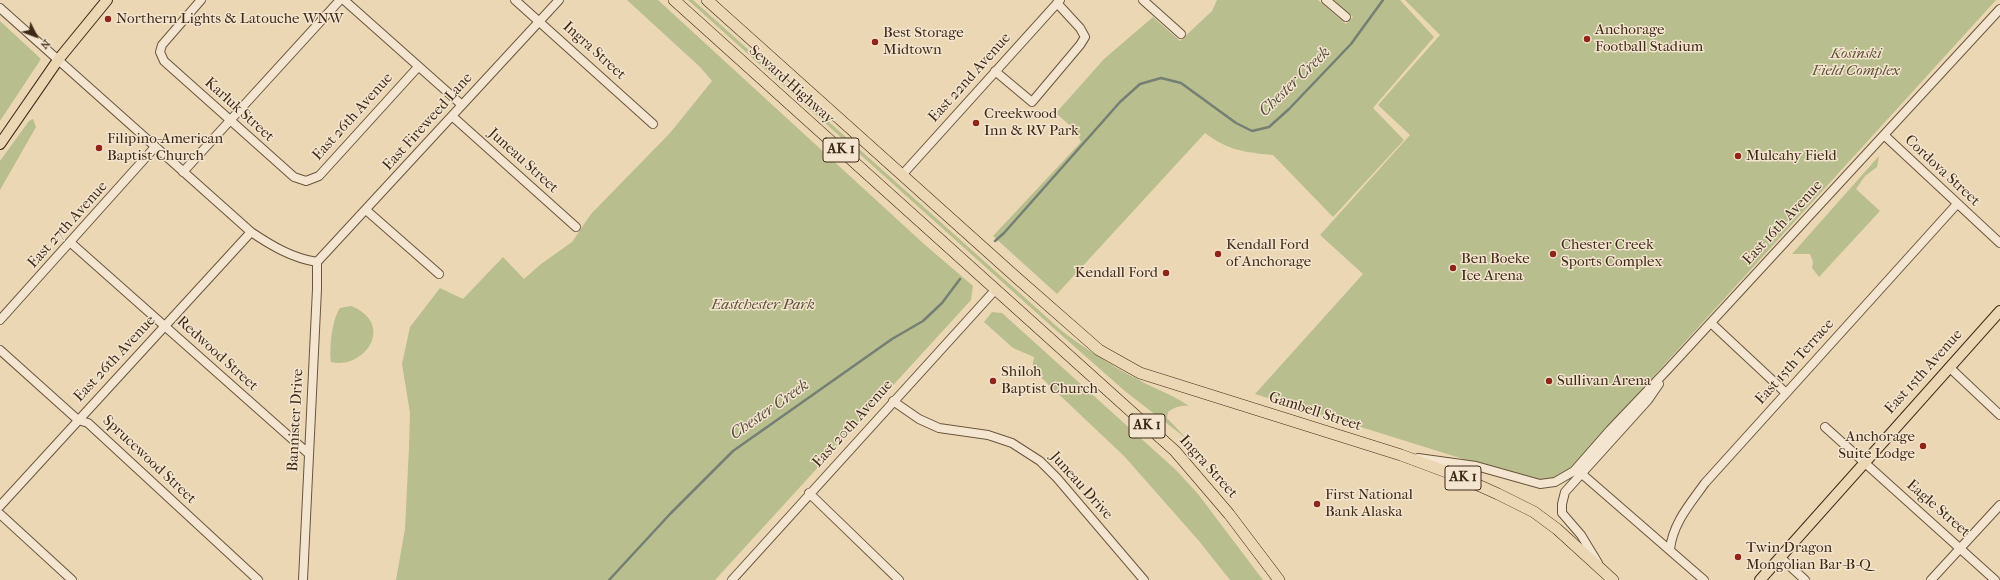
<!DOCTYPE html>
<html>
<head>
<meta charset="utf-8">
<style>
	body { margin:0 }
	#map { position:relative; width:2000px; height:580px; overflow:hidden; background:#ecd7b5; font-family:"IM FELL French Canon",serif }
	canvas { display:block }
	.north { position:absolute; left:16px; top:16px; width:40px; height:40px; -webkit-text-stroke:3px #f3e5cf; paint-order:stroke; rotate:132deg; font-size:11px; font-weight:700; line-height:16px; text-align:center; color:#3e2816 }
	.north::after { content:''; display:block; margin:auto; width:14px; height:18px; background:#3e2816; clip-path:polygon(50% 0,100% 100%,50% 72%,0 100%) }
</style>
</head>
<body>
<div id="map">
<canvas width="2000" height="580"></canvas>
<div class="north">N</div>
</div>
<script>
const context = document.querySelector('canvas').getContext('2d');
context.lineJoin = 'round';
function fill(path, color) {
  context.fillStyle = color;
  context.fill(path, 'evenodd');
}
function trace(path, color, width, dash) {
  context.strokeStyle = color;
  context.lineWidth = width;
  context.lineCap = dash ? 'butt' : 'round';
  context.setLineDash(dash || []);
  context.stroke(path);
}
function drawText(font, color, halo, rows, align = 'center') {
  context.font = font + ' "IM FELL French Canon",serif';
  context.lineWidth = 3;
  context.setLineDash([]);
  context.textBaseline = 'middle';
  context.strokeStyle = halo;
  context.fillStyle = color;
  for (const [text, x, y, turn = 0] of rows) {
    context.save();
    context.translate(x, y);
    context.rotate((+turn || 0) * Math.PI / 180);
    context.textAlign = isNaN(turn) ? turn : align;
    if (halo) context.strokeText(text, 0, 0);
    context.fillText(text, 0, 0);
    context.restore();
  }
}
fill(new Path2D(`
	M 627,0 L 658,0 L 924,244 L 973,286 L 971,300 L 715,580 L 396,580 L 405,529 L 409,447 L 410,413 L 402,364 L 410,327 L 440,288 L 463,299 L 503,257 L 524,279 L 541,264 L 572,242 L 591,214 L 670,133 L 712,81 L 700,67 Z
	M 688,0 L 693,0 L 1062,331 C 1086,349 1110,365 1137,379 C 1154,389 1172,394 1189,406 C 1180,405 1175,407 1168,412 L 1167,418 L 1187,439 L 1126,392 L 1059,333 Z
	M 1217,0 L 1318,0 L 1346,24 L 1353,17 L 1334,0 L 1400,0 L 1434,37 L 1373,108 L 1404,140 L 1333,217 L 1273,155 C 1244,152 1229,151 1205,133 L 1057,294 L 993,236 L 1081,142 L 1076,131 L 1056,113 L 1104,59 L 1153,17 L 1180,41 L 1212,11 Z
	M 1405,0 L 1996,0 L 1553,487 L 1255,394 L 1363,274 L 1320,235 L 1410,135 L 1378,105 L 1440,35 Z
	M 0,21 L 41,59 L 0,121 Z
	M 33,119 L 36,127 L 0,190 L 0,161 L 29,121 Z
	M 1879,156 L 1877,167 L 1865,176 L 1856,189 L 1880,211 L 1819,277 L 1812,268 L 1813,262 L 1810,254 L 1792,254 Z
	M 351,306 C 396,324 365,370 331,362 C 329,349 332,319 340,308 Z
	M 992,312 L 1002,313 L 1176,470 L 1198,494 L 1263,580 L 1230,580 L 1199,541 L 1124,456 L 1032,369 L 1034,357 L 1013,348 L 984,322 Z`), '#b8be8d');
trace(new Path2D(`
	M 995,241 L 1004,233 L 1120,102 L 1140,84 L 1161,78 L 1181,83 L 1236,123 L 1252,131 L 1269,127 L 1289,109 L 1351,44 L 1383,0
	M 609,580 L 670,514 L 733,451 L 892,339 L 923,321 L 942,303 L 960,279`), '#757f74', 2.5);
const minor = new Path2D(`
	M 201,0 L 162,45 L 160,52 L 164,61 L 294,177 L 306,181 L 319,176 L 418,67
	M 344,0 L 462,105
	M 515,0 L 653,124
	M 1143,0 L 1181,34
	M 1326,0 L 1346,17
	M 0,8 L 251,232 C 272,246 292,258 317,262
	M 995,71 L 1032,102 L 1080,45 L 1085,37 L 1080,28 L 1057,3
	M 452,116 L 576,227
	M 1884,135 L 2000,243
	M 183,172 L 340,0
	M 902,175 L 1060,0
	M 366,210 L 439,274
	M 71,243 L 309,454
	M 317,262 L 559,0
	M 0,320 L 155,147
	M 1711,323 L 1786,393
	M 0,350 L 78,420 L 88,423 L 258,580
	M 1949,367 L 2000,415
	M 893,401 L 919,419 L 939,428 L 988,435 L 1012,443 L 1040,461 L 1057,478 L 1144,580
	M 1825,427 L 1995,580
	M 1418,458 L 1476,466 L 1540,484 L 1555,482 L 1574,471 L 1610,430 L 1669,368 L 2000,9
	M 1582,474 L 1704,580
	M 809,493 L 899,580
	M 0,506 L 251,232
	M 0,514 L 72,580
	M 1670,549 C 1673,523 1690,504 1705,483 L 1957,204
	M 1780,557 L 1805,580
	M 1598,563 L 1581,535 L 1562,513 L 1562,504 L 1565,492 L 1648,400 L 1659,384
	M 303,580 L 317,289 L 317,262
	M 732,580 L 996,289
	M 1931,580 L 2000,505`);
const major = new Path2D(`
	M 0,144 L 58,60 L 107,0
	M 1760,580 L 2000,311`);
const highway = new Path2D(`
	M 674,0 L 1175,451 L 1229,514 L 1279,580
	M 707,0 L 1017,278 L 1099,350 L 1140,373 L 1401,455 L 1460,477 L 1498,494 L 1534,512 L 1557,529 L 1613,580`);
trace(minor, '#6a543e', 10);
trace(major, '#3e2816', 12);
trace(highway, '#3e2816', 12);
trace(minor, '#f3e5cf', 8);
trace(major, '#ecd7b5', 10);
trace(highway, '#ecd7b5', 11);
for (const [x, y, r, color] of [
	[108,19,4,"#8f2418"],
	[1587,39,4,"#8f2418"],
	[875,42,4,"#8f2418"],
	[976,123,4,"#8f2418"],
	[99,148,4,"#8f2418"],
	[1738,156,4,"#8f2418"],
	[1218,254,4,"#8f2418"],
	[1553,254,4,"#8f2418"],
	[1453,268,4,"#8f2418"],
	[1166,273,4,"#8f2418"],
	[993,381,4,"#8f2418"],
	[1549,381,4,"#8f2418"],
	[1923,446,4,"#8f2418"],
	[1317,504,4,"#8f2418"],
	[1738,557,4,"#8f2418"]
]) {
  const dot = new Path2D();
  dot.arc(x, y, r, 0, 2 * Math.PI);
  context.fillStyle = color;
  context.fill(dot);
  trace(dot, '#f3e5cf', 1.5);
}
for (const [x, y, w] of [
	[841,150,36],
	[1147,426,36],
	[1463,478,36]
]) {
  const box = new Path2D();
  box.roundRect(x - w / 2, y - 12, w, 24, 3);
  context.fillStyle = '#f3e5cf';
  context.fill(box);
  trace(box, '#3e2816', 1);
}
drawText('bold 14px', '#3e2816', null, [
	["AK 1",841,150],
	["AK 1",1147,426],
	["AK 1",1463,478]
]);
drawText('15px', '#3e2816', '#f3e5cf', [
	["Northern Lights & Latouche WNW",116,19],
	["Anchorage",1595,30],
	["Football Stadium",1595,47],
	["Best Storage",883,33],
	["Midtown",883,50],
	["Creekwood",984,114],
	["Inn & RV Park",984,131],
	["Filipino-American",107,139],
	["Baptist Church",107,156],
	["Mulcahy Field",1746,156],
	["Kendall Ford",1226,245],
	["of Anchorage",1226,262],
	["Chester Creek",1561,245],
	["Sports Complex",1561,262],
	["Ben Boeke",1461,259],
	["Ice Arena",1461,276],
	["Kendall Ford",1158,273,"right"],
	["Shiloh",1001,372],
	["Baptist Church",1001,389],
	["Sullivan Arena",1557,381],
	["Anchorage",1915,437,"right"],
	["Suite Lodge",1915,454,"right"],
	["First National",1325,495],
	["Bank Alaska",1325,512],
	["Twin Dragon",1746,548],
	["Mongolian Bar-B-Q",1746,565]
], 'left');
drawText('15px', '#3e2816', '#f3e5cf', [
	["Ingra Street",594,51,42],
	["East 22nd Avenue",970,78,-48],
	["Seward Highway",791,85,42],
	["Karluk Street",239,110,42],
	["East 26th Avenue",353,117,-48],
	["East Fireweed Lane",428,122,-48],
	["Juneau Street",523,161,42],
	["Cordova Street",1942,171,43],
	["East 16th Avenue",1783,223,-47],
	["East 27th Avenue",68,225,-48],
	["Redwood Street",217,354,42],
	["East 26th Avenue",115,359,-47],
	["East 15th Terrace",1795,362,-48],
	["East 15th Avenue",1924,372,-48],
	["Gambell Street",1315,412,18],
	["Bannister Drive",296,420,-87],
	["East 20th Avenue",853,424,-48],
	["Sprucewood Street",149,460,43],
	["Ingra Street",1208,467,48],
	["Juneau Drive",1081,486,48],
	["Eagle Street",1938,509,41]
]);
drawText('italic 15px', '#5c4e34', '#f3e5cf', [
	["Kosinski",1856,54],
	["Field Complex",1856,71],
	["Eastchester Park",763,305]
]);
drawText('italic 16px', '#554c3d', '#f3e5cf', [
	["Chester Creek",1295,82,-44],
	["Chester Creek",770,410,-35]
]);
</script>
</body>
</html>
